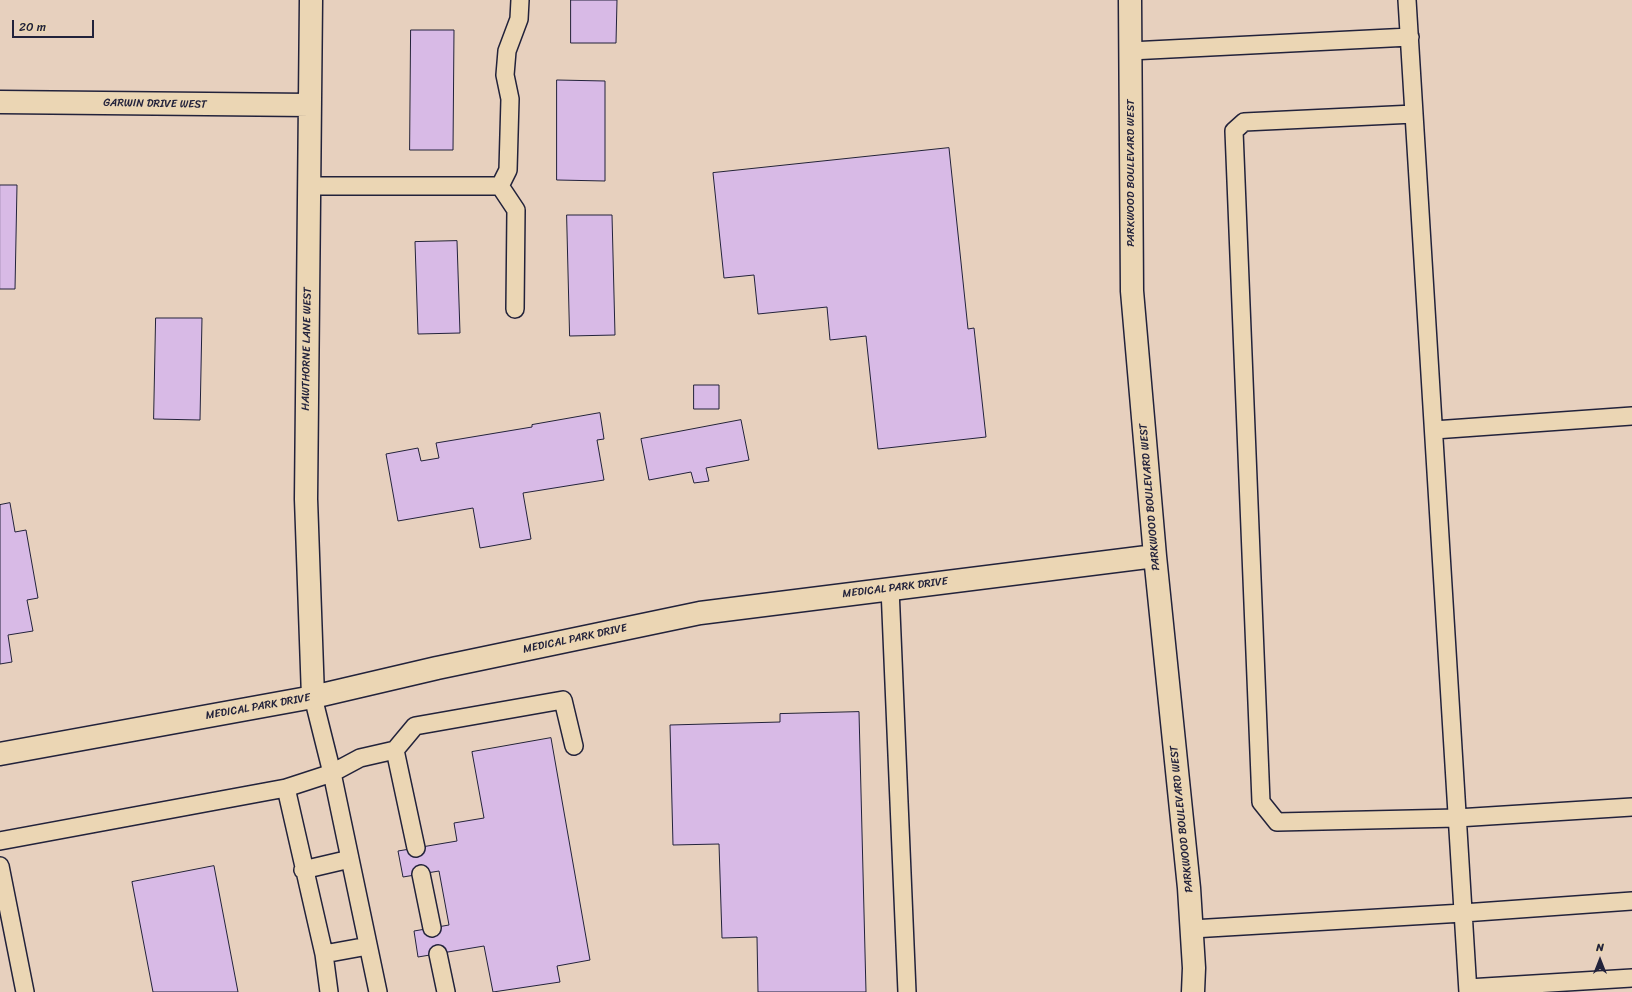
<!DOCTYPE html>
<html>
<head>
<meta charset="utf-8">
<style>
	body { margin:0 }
	#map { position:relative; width:1632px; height:992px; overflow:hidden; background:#e7d0be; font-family:Sriracha,sans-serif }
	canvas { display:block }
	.north { position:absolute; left:1580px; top:940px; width:40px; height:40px; -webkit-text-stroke:3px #ebd6b4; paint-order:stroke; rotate:0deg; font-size:11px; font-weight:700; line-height:16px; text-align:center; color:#22223b }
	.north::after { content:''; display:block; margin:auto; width:14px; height:18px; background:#22223b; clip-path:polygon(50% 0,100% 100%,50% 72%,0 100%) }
	.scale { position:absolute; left:12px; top:20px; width:82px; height:18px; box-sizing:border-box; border:2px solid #22223b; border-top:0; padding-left:5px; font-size:12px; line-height:14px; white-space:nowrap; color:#22223b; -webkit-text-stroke:3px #ebd6b4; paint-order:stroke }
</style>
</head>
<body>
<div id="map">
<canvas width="1632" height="992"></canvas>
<div class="north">N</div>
<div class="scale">20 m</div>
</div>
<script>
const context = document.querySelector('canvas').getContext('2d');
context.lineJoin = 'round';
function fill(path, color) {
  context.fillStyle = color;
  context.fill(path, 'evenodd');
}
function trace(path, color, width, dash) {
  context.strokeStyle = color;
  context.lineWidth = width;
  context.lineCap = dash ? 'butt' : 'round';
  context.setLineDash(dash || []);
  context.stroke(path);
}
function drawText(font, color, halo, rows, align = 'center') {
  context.font = font + ' Sriracha,sans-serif';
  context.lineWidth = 3;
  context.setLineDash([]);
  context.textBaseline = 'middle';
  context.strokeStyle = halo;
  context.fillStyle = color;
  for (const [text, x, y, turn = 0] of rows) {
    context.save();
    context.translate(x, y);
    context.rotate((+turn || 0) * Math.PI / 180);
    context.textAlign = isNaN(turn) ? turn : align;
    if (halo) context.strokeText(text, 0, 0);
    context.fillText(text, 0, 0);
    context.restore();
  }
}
const building = new Path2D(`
	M 571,0 L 617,0 L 616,43 L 571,43 Z
	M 411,30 L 454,30 L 453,150 L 410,150 Z
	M 557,80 L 605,81 L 605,181 L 557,180 Z
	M 949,148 L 968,329 L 974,328 L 986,437 L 878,449 L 866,336 L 830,340 L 827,307 L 758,314 L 754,275 L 724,278 L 713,173 Z
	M 0,185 L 17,185 L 15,289 L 0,289 Z
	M 567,215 L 612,215 L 615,335 L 570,336 Z
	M 457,241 L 460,333 L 418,334 L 415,242 Z
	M 156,318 L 202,318 L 200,420 L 154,419 Z
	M 694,385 L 719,385 L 719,409 L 694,409 Z
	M 600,413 L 604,439 L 597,440 L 604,480 L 523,493 L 531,539 L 480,548 L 473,508 L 398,521 L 386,454 L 418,448 L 421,461 L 439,458 L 436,443 L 532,427 L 532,425 Z
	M 741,420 L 749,460 L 706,468 L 709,481 L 694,483 L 691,472 L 649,480 L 641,439 Z
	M 10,503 L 15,532 L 26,530 L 38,598 L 27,600 L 33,631 L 8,635 L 12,662 L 0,664 L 0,505 Z
	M 859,712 L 866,992 L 758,992 L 757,937 L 722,938 L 719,844 L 673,845 L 670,725 L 780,722 L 780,714 Z
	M 551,738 L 590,960 L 557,966 L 560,982 L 493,992 L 484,946 L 418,957 L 414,931 L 449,925 L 439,871 L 403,877 L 398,851 L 457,841 L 454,823 L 484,818 L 472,752 Z
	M 214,866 L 238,992 L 153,992 L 132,882 Z`);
fill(building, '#d8bae6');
trace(building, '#22223b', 1);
const service = new Path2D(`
	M 1407,0 L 1468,992
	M 1130,51 L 1410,37
	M 1414,114 L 1244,122 L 1234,131 L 1261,802 L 1277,822 L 1457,818 L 1632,807
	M 309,186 L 500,186 L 516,210 L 515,309
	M 500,186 L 508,170 L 510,99 L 505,75 L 507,51 L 519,19 L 520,0
	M 1434,430 L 1632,416
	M 890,588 L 907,992
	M 313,697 L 332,773 L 378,992
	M 395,750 L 415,726 L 563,700 L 574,746
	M 286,788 L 324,954 L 329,992
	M 0,841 L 286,788 L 332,773 L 360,758 L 395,750 L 416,848
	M 0,866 L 25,992
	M 303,870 L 350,859
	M 421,874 L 432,928
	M 1192,929 L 1463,913 L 1632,901
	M 324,954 L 368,946
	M 438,954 L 446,992
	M 1468,988 L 1632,978`);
const minor = new Path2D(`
	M 311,0 L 306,499 L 313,697
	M 1130,0 L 1132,291 L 1155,556 L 1189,888 L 1194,968 L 1193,992
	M 0,102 L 310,105
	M 0,754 L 313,697 L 437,668 L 700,613 L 1155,556`);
trace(service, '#22223b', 20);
trace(minor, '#22223b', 25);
trace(service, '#ebd6b4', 17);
trace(minor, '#ebd6b4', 22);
drawText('11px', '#22223b', '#ebd6b4', [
	["GARWIN DRIVE WEST",155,104,1],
	["PARKWOOD BOULEVARD WEST",1131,173,-90],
	["HAWTHORNE LANE WEST",307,349,-89],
	["PARKWOOD BOULEVARD WEST",1150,497,-95],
	["MEDICAL PARK DRIVE",895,588,-7],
	["MEDICAL PARK DRIVE",575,639,-12],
	["MEDICAL PARK DRIVE",258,707,-10],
	["PARKWOOD BOULEVARD WEST",1182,819,-96]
]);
</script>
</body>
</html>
